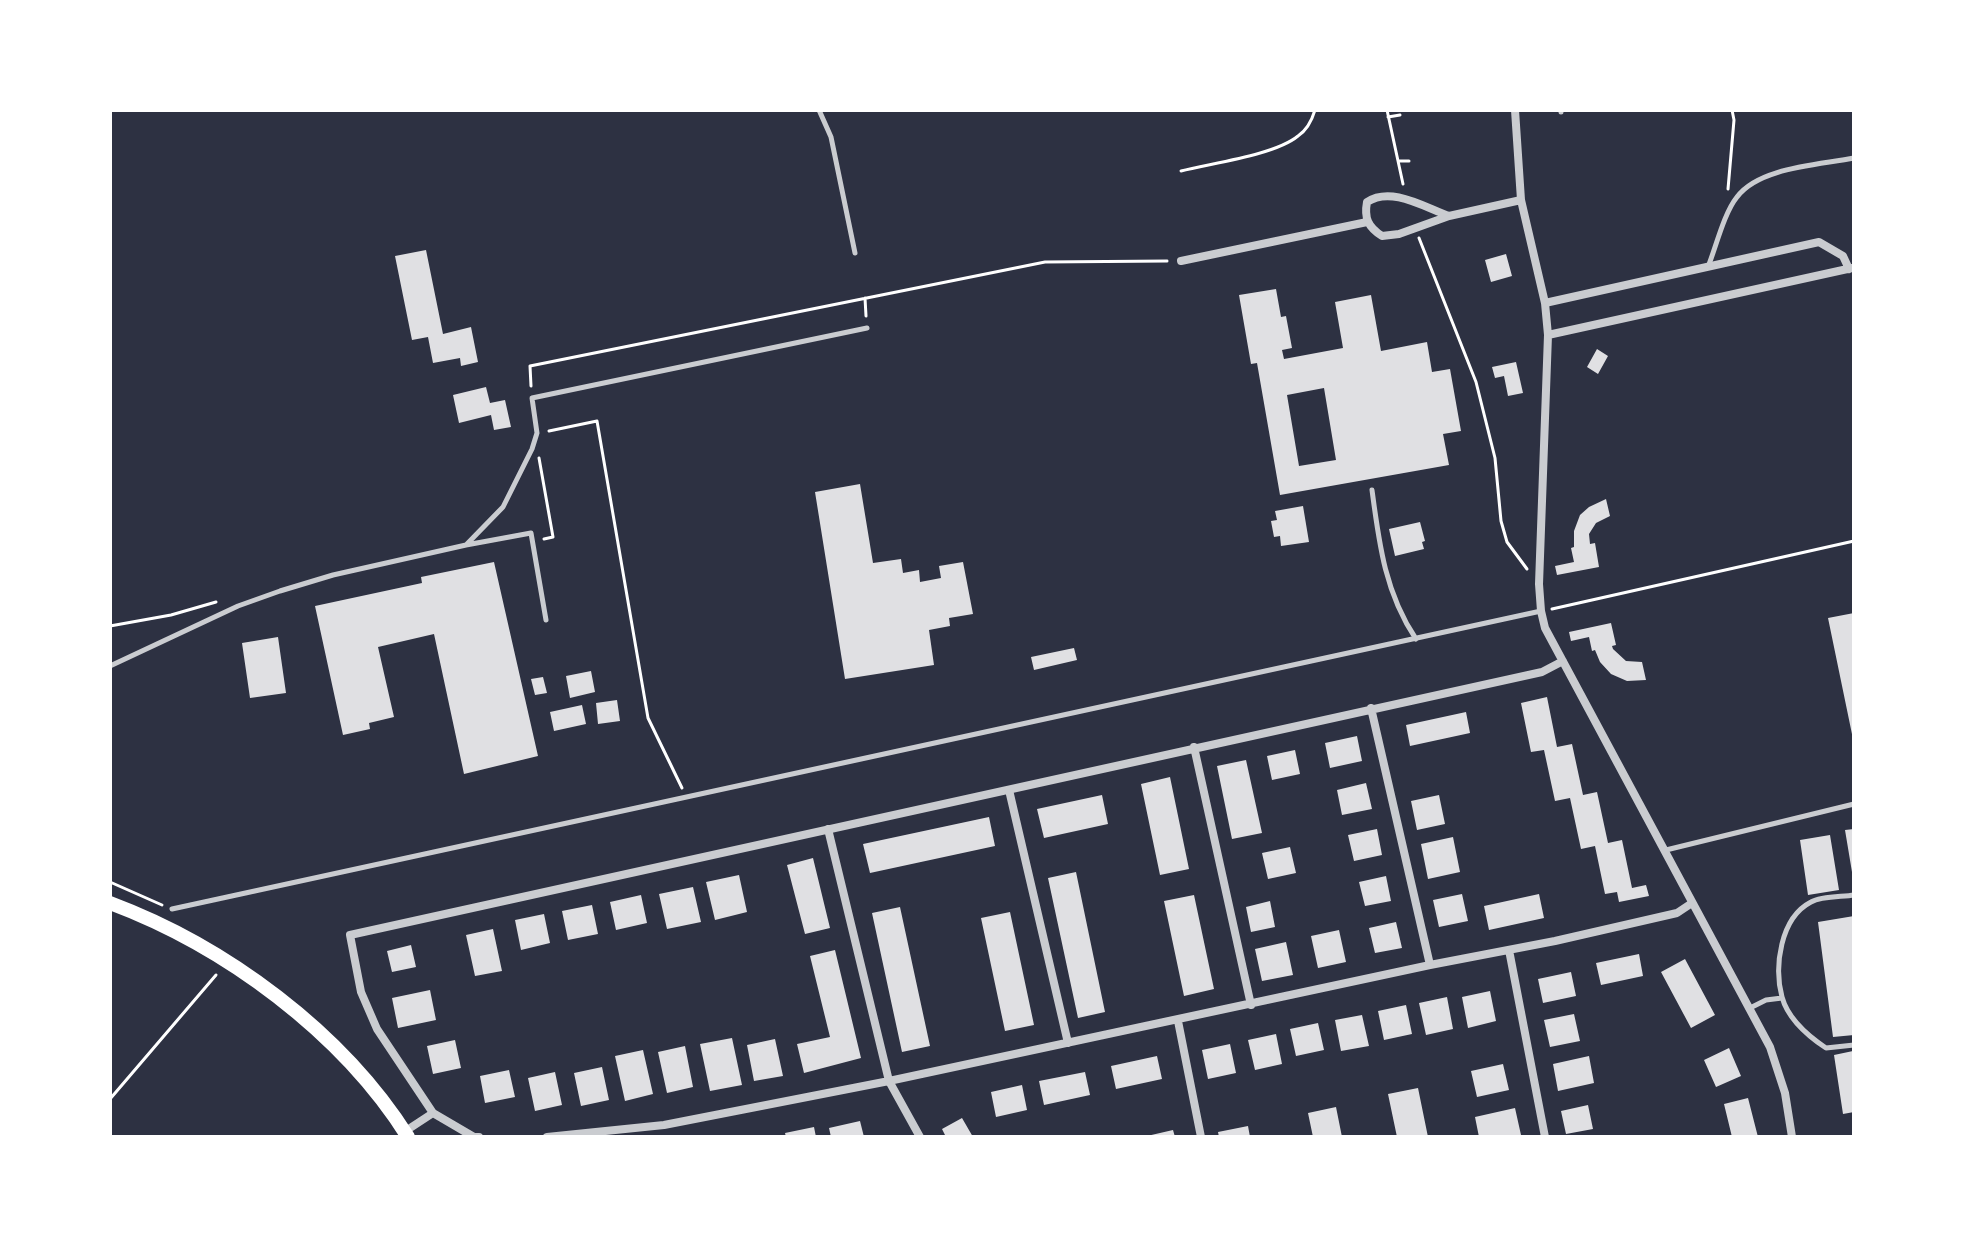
<!DOCTYPE html>
<html>
<head>
<meta charset="utf-8">
<style>
	body { margin:0 }
	#map { position:relative; width:1964px; height:1247px; overflow:hidden; background:#2d3142; font-family:Poppins,sans-serif }
	canvas { display:block }
	.frame { position:absolute; inset:0; border:112px solid #fff; pointer-events:none }
</style>
</head>
<body>
<div id="map">
<canvas width="1964" height="1247"></canvas>
<div class="frame"></div>
</div>
<script>
const context = document.querySelector('canvas').getContext('2d');
context.lineJoin = 'round';
function fill(path, color) {
  context.fillStyle = color;
  context.fill(path, 'evenodd');
}
function trace(path, color, width, dash) {
  context.strokeStyle = color;
  context.lineWidth = width;
  context.lineCap = dash ? 'butt' : 'round';
  context.setLineDash(dash || []);
  context.stroke(path);
}
fill(new Path2D(`
	M 426,250 L 443,334 L 471,327 L 478,362 L 461,366 L 460,358 L 433,363 L 428,337 L 412,340 L 395,256 Z
	M 1506,254 L 1512,276 L 1491,282 L 1485,260 Z
	M 1276,289 L 1281,317 L 1286,316 L 1292,348 L 1282,350 L 1284,359 L 1343,348 L 1335,302 L 1371,295 L 1381,351 L 1427,342 L 1432,372 L 1450,369 L 1461,431 L 1443,434 L 1449,465 L 1280,495 L 1257,363 L 1251,364 L 1239,295 ZM 1324,388 L 1336,460 L 1299,466 L 1287,395 Z
	M 1597,349 L 1608,356 L 1598,374 L 1587,367 Z
	M 1516,362 L 1523,393 L 1508,396 L 1504,376 L 1495,378 L 1492,367 Z
	M 486,387 L 490,403 L 505,400 L 511,427 L 494,430 L 491,415 L 459,423 L 453,395 Z
	M 860,484 L 873,563 L 901,559 L 903,573 L 919,570 L 920,582 L 941,578 L 939,566 L 963,562 L 973,614 L 949,618 L 950,626 L 929,630 L 934,665 L 845,679 L 815,492 Z
	M 1606,499 L 1610,516 L 1596,523 L 1589,534 L 1590,544 L 1595,543 L 1599,567 L 1557,575 L 1555,566 L 1574,562 L 1571,548 L 1574,547 L 1574,531 L 1580,515 L 1589,507 Z
	M 1303,506 L 1309,542 L 1281,546 L 1280,536 L 1274,537 L 1271,521 L 1277,520 L 1275,511 Z
	M 1420,522 L 1425,541 L 1422,542 L 1424,549 L 1395,556 L 1389,529 Z
	M 494,562 L 538,756 L 464,774 L 434,634 L 378,647 L 394,717 L 369,723 L 370,729 L 343,735 L 315,606 L 422,583 L 421,577 Z
	M 1854,613 L 1854,739 L 1853,739 L 1828,618 Z
	M 1611,623 L 1616,645 L 1612,646 L 1613,649 L 1626,661 L 1642,662 L 1646,680 L 1627,681 L 1611,674 L 1600,662 L 1595,650 L 1592,651 L 1589,637 L 1571,641 L 1569,632 Z
	M 278,637 L 286,693 L 250,698 L 242,643 Z
	M 1074,648 L 1077,660 L 1034,670 L 1031,657 Z
	M 591,671 L 595,692 L 570,698 L 566,676 Z
	M 543,677 L 547,693 L 535,695 L 531,679 Z
	M 1547,697 L 1557,747 L 1572,744 L 1583,795 L 1597,792 L 1608,843 L 1622,840 L 1632,888 L 1646,885 L 1649,896 L 1619,902 L 1617,892 L 1605,894 L 1595,846 L 1581,849 L 1570,798 L 1555,801 L 1544,750 L 1531,752 L 1521,703 Z
	M 617,700 L 620,721 L 598,724 L 596,703 Z
	M 582,705 L 586,724 L 554,731 L 550,712 Z
	M 1466,712 L 1470,733 L 1410,746 L 1406,725 Z
	M 1357,736 L 1362,761 L 1330,768 L 1325,743 Z
	M 1295,750 L 1300,774 L 1272,780 L 1267,756 Z
	M 1246,760 L 1262,833 L 1232,839 L 1217,766 Z
	M 1170,777 L 1189,869 L 1160,875 L 1141,784 Z
	M 1366,783 L 1372,809 L 1342,815 L 1337,790 Z
	M 1102,795 L 1108,824 L 1044,838 L 1037,809 Z
	M 1439,795 L 1445,824 L 1417,830 L 1411,801 Z
	M 989,817 L 995,846 L 870,873 L 863,844 Z
	M 1377,829 L 1382,855 L 1354,861 L 1348,835 Z
	M 1854,829 L 1854,872 L 1852,872 L 1845,830 Z
	M 1830,835 L 1839,890 L 1808,895 L 1800,840 Z
	M 1453,837 L 1460,872 L 1428,879 L 1421,844 Z
	M 1290,847 L 1296,873 L 1268,879 L 1262,853 Z
	M 813,858 L 830,928 L 805,934 L 787,865 Z
	M 1076,872 L 1105,1012 L 1078,1018 L 1048,878 Z
	M 739,875 L 747,912 L 715,920 L 706,882 Z
	M 1386,876 L 1391,901 L 1365,906 L 1359,882 Z
	M 693,887 L 701,922 L 667,929 L 659,894 Z
	M 1462,894 L 1468,921 L 1439,927 L 1433,900 Z
	M 1539,894 L 1544,918 L 1489,930 L 1484,906 Z
	M 641,895 L 647,923 L 616,930 L 610,902 Z
	M 1194,895 L 1214,989 L 1184,996 L 1164,901 Z
	M 1270,901 L 1275,927 L 1251,932 L 1246,907 Z
	M 592,905 L 598,934 L 568,940 L 562,911 Z
	M 900,907 L 930,1046 L 902,1052 L 872,913 Z
	M 1010,912 L 1034,1025 L 1005,1031 L 981,918 Z
	M 544,914 L 550,943 L 521,950 L 515,920 Z
	M 1854,916 L 1854,1035 L 1833,1037 L 1818,922 Z
	M 1396,922 L 1402,948 L 1375,953 L 1369,928 Z
	M 493,929 L 502,971 L 475,976 L 466,935 Z
	M 1339,930 L 1346,962 L 1318,968 L 1311,936 Z
	M 1286,942 L 1293,975 L 1262,981 L 1255,949 Z
	M 411,945 L 416,967 L 392,972 L 387,951 Z
	M 835,950 L 861,1058 L 804,1073 L 797,1044 L 830,1037 L 810,956 Z
	M 1639,954 L 1643,976 L 1601,985 L 1596,963 Z
	M 1685,959 L 1715,1015 L 1691,1028 L 1661,972 Z
	M 1571,972 L 1576,996 L 1543,1003 L 1538,979 Z
	M 430,990 L 436,1020 L 398,1028 L 392,998 Z
	M 1490,991 L 1496,1021 L 1468,1028 L 1462,997 Z
	M 1447,997 L 1453,1029 L 1426,1035 L 1419,1003 Z
	M 1406,1005 L 1412,1034 L 1384,1040 L 1378,1011 Z
	M 1574,1014 L 1580,1041 L 1550,1047 L 1544,1020 Z
	M 1362,1015 L 1369,1046 L 1341,1051 L 1335,1020 Z
	M 1318,1023 L 1324,1050 L 1296,1056 L 1290,1029 Z
	M 1276,1034 L 1282,1064 L 1255,1070 L 1248,1040 Z
	M 732,1038 L 742,1085 L 710,1091 L 700,1044 Z
	M 775,1039 L 783,1076 L 754,1081 L 747,1045 Z
	M 455,1040 L 461,1068 L 433,1074 L 427,1046 Z
	M 1230,1044 L 1236,1073 L 1208,1079 L 1202,1050 Z
	M 685,1046 L 693,1087 L 667,1093 L 658,1052 Z
	M 1729,1048 L 1741,1076 L 1716,1087 L 1704,1060 Z
	M 643,1050 L 653,1094 L 625,1101 L 615,1056 Z
	M 1853,1051 L 1854,1112 L 1843,1114 L 1834,1055 Z
	M 1157,1056 L 1162,1079 L 1116,1089 L 1111,1066 Z
	M 1589,1056 L 1594,1083 L 1558,1091 L 1553,1064 Z
	M 1503,1064 L 1509,1090 L 1477,1097 L 1471,1071 Z
	M 602,1067 L 609,1100 L 581,1106 L 574,1073 Z
	M 509,1070 L 515,1097 L 485,1103 L 480,1076 Z
	M 555,1072 L 562,1105 L 535,1111 L 528,1078 Z
	M 1085,1072 L 1090,1095 L 1044,1105 L 1039,1081 Z
	M 1022,1085 L 1027,1110 L 996,1117 L 991,1092 Z
	M 1418,1088 L 1428,1137 L 1397,1137 L 1388,1094 Z
	M 1748,1098 L 1758,1137 L 1732,1137 L 1724,1104 Z
	M 1588,1105 L 1593,1129 L 1566,1134 L 1561,1111 Z
	M 1336,1107 L 1342,1137 L 1313,1137 L 1308,1113 Z
	M 1515,1108 L 1521,1135 L 1479,1137 L 1475,1117 Z
	M 962,1118 L 973,1137 L 946,1137 L 942,1129 Z
	M 860,1121 L 864,1137 L 831,1137 L 829,1128 Z
	M 1248,1126 L 1250,1137 L 1219,1137 L 1218,1132 Z
	M 814,1127 L 816,1137 L 786,1137 L 785,1133 Z
	M 1173,1130 L 1175,1137 L 1147,1137 L 1147,1136 Z`), '#e0e0e3');
trace(new Path2D(`
	M 1387,110 L 1403,184
	M 1388,117 L 1400,115
	M 1398,161 L 1409,161
	M 1181,171 C 1212,163 1275,155 1298,136 C 1307,130 1312,120 1315,110
	M 1728,189 L 1734,120 L 1732,110
	M 1419,238 L 1476,382 L 1495,458 L 1501,521 L 1507,542 L 1527,569
	M 865,298 L 866,316
	M 531,386 L 530,366 L 1045,262 L 1167,261
	M 549,431 L 597,421 L 648,718 L 682,788
	M 539,458 L 553,537 L 544,539
	M 1552,609 L 1854,541
	M 110,626 L 171,615 L 216,602
	M 110,882 L 162,905
	M 110,1099 L 216,975`), '#fff', 3);
trace(new Path2D(`
	M 819,110 L 831,137 L 855,253
	M 1561,110 L 1561,112
	M 1708,267 C 1716,247 1724,213 1737,197 C 1759,167 1820,165 1854,158
	M 1372,490 C 1379,543 1385,593 1416,639
	M 466,545 L 531,533 L 546,620
	M 110,666 L 238,606 L 280,591 L 333,575 L 466,545 L 503,507 L 532,449 L 537,433 L 532,398 L 867,328
	M 1666,850 L 1854,804
	M 1854,895 C 1842,897 1822,896 1811,902 C 1780,918 1774,967 1782,997 C 1788,1019 1808,1036 1826,1048 L 1854,1045
	M 172,909 L 1541,611
	M 1750,1008 L 1766,1000 L 1782,998`), '#caccd0', 5);
trace(new Path2D(`
	M 1515,110 L 1521,200 L 1545,303 L 1548,335 L 1539,584 L 1541,611 L 1545,628 L 1770,1047 L 1785,1093 L 1792,1137
	M 1449,216 C 1424,207 1391,186 1367,202 C 1364,218 1368,227 1382,236 L 1399,234 L 1449,216 L 1521,200
	M 1181,261 L 1367,222
	M 1545,303 L 1819,242 L 1843,256 L 1849,269
	M 1548,335 L 1852,268
	M 1371,708 L 1430,965
	M 1194,747 L 1251,1005
	M 1009,790 L 1068,1043
	M 828,829 L 889,1081 L 920,1137
	M 1509,950 L 1545,1137
	M 1178,1021 L 1201,1137
	M 404,1132 L 433,1113
	M 479,1137 L 474,1137 L 433,1113 L 377,1029 L 361,992 L 350,935 L 1542,672 L 1563,661
	M 547,1137 L 664,1125 L 889,1081 L 1430,965 L 1555,941 L 1677,913 L 1692,903`), '#caccd0', 8);
trace(new Path2D(`
	M 110,903 C 225,946 342,1032 408,1137`), '#fff', 14);
</script>
</body>
</html>
